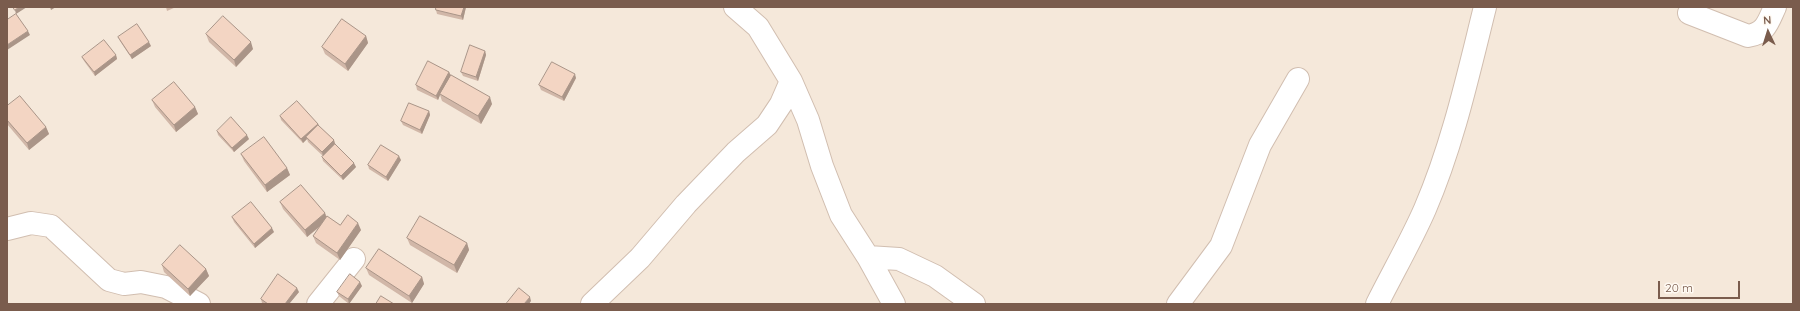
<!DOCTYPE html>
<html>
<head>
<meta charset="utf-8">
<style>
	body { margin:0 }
	#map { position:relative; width:1800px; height:311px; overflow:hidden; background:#fdf6ec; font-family:Quicksand,sans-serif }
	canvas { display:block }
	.frame { position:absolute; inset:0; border:8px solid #7a5c4d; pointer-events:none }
	.north { position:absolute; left:1748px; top:12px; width:40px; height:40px; -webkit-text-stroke:3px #fffaf3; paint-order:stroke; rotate:356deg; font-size:11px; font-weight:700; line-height:16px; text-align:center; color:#7a5c4d }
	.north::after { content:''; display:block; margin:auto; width:14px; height:18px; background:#7a5c4d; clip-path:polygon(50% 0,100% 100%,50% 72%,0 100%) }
	.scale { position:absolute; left:1658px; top:281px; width:82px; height:18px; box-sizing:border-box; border:2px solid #7a5c4d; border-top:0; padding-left:5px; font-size:12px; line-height:14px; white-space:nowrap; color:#7a5c4d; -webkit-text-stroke:3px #fffaf3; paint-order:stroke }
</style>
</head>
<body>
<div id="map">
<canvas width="1800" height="311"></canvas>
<div class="frame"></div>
<div class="north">N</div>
<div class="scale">20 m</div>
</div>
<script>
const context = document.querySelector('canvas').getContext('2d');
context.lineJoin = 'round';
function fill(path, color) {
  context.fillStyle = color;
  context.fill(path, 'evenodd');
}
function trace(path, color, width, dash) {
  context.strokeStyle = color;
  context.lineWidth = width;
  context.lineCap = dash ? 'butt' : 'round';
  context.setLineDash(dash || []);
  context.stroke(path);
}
fill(new Path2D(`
	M 7,7 L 1793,7 L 1793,304 L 7,304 Z`), '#f5e8da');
const minor = new Path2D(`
	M 735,7 L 758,27 L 791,81 L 808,120 L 822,166 L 841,215 L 868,257 L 894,304
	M 1689,13 L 1748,36 C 1766,33 1768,22 1775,7
	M 7,229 L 31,223 L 51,226 L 109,280 L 124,284 L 141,282 L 166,287 L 199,304
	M 868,257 L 899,259 L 935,276 L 974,304
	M 318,304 L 354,259
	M 592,304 L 640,258 L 686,204 L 736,152 L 767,125 L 781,104 L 791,81
	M 1178,304 L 1221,246 L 1260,145 L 1298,79
	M 1377,304 C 1393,272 1411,241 1425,209 C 1453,144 1468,75 1485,7`);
trace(minor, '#d1beb0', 24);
trace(minor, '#fff', 22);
fill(new Path2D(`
	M 166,7 L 176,7 L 167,11 Z
	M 466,7 L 463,20 L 437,14 L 436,10 Z
	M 206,34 L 253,49 L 236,67 L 209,42 Z
	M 366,36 L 368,43 L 348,71 L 325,54 L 322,47 Z
	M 118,37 L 151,46 L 132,59 L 120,41 Z
	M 485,51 L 486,55 L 478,81 L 463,76 L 461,72 Z
	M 116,55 L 117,59 L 95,76 L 84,61 L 82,57 Z
	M 449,72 L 451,76 L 492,104 L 481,124 L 442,101 L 440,95 L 438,100 L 417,90 L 416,85 Z
	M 576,78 L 564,101 L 541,90 L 539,85 Z
	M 152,100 L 195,107 L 198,114 L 176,132 L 155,107 Z
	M 7,106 L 46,127 L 49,134 L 29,150 L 7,124 Z
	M 429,111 L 430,115 L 422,134 L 403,125 L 401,121 Z
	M 280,116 L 318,124 L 319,126 L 334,140 L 335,144 L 356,167 L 343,180 L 323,161 L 322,157 L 323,156 L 308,142 L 307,139 L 303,143 L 281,120 Z
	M 217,131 L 249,139 L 234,152 L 218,135 Z
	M 241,154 L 287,168 L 290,175 L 267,192 L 244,161 Z
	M 401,160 L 388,181 L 369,169 L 368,165 Z
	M 280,202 L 325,213 L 327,217 L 340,225 L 361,230 L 340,260 L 316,243 L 313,236 L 321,226 L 307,237 L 283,209 Z
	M 232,217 L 274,232 L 255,248 L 234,222 Z
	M 407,238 L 467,243 L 469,250 L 457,273 L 410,245 Z
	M 162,265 L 206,269 L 209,276 L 190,296 L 164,272 Z
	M 366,268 L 422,277 L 424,284 L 412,303 L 369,275 Z
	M 362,286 L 349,304 L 339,296 L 337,292 Z
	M 299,292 L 289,304 L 264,304 L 262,303 L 261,299 Z`), '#d1b7a8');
fill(new Path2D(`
	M 19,7 L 27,7 L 16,14 L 15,10 Z
	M 50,7 L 56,7 L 51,10 Z
	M 464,7 L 466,7 L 463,20 L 461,16 Z
	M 28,31 L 30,35 L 7,50 L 7,45 Z
	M 366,36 L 368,43 L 348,71 L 345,64 Z
	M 149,42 L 151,46 L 132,59 L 130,55 Z
	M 251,42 L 253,49 L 236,67 L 234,60 Z
	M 485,51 L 486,55 L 478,81 L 476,77 Z
	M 116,55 L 117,59 L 95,76 L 94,72 Z
	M 449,72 L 451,76 L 440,94 L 440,95 L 438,100 L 436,96 Z
	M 575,74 L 576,78 L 564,101 L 562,97 Z
	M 490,97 L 492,104 L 481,124 L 478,116 Z
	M 195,107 L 198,114 L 176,132 L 174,125 Z
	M 429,111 L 430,115 L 422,134 L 420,130 Z
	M 318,124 L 320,128 L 306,137 L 307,139 L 303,143 L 301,139 Z
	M 46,127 L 49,134 L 29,150 L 27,143 Z
	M 247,135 L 249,139 L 234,152 L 232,148 Z
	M 334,140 L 335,144 L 323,156 L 322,152 Z
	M 399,156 L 401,160 L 388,181 L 386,177 Z
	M 354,163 L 356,167 L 343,180 L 341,176 Z
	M 287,168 L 290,175 L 267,192 L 265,185 Z
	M 325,213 L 327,220 L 307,237 L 305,230 Z
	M 358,223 L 361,230 L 340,260 L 337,253 Z
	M 272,228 L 274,232 L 255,248 L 254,244 Z
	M 467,243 L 469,250 L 457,273 L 454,265 Z
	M 206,269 L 209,276 L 190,296 L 188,289 Z
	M 422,277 L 424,284 L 412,303 L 409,296 Z
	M 360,282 L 362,286 L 349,304 L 348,299 Z
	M 297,288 L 299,292 L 289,304 L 285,304 Z
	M 530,297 L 531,301 L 529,304 L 524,304 Z`), '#aa9588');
const building = new Path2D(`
	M 13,7 L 19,7 L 15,10 Z
	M 436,7 L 464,7 L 461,16 L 436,10 Z
	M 16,14 L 28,31 L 7,45 L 7,20 Z
	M 223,16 L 251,42 L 234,60 L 206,34 Z
	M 342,19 L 366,36 L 345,64 L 322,47 Z
	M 137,24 L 149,42 L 130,55 L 118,37 Z
	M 104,40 L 116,55 L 94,72 L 82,57 Z
	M 470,45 L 485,51 L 476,77 L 461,72 Z
	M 428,61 L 449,72 L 436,96 L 416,85 Z
	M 552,62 L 575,74 L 562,97 L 539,85 Z
	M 451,75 L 490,97 L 478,116 L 440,94 Z
	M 174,82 L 195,107 L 174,125 L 152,100 Z
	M 20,96 L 46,127 L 27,143 L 7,120 L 7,106 Z
	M 297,101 L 318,124 L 301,139 L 280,116 Z
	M 409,103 L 429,111 L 420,130 L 401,121 Z
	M 231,117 L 247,135 L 232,148 L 217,131 Z
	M 318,125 L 334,140 L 322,152 L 306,137 Z
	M 264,137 L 287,168 L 265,185 L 241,154 Z
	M 335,144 L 354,163 L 341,176 L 322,157 Z
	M 381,145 L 399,156 L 386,177 L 368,165 Z
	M 301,185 L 325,213 L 305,230 L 280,202 Z
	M 251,202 L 272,228 L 254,244 L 232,217 Z
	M 348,215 L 358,223 L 337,253 L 313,236 L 327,216 L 340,225 Z
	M 420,216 L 467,243 L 454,265 L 407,238 Z
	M 180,245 L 206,269 L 188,289 L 162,265 Z
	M 379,249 L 422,277 L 409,296 L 366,268 Z
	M 278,274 L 297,288 L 285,304 L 268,304 L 261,299 Z
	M 350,274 L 360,282 L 348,299 L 337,292 Z
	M 519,288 L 530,297 L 524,304 L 508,304 L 507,303 Z
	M 381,296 L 394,304 L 376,304 Z`);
fill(building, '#f3d5c3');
trace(building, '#aa9588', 1);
</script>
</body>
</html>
